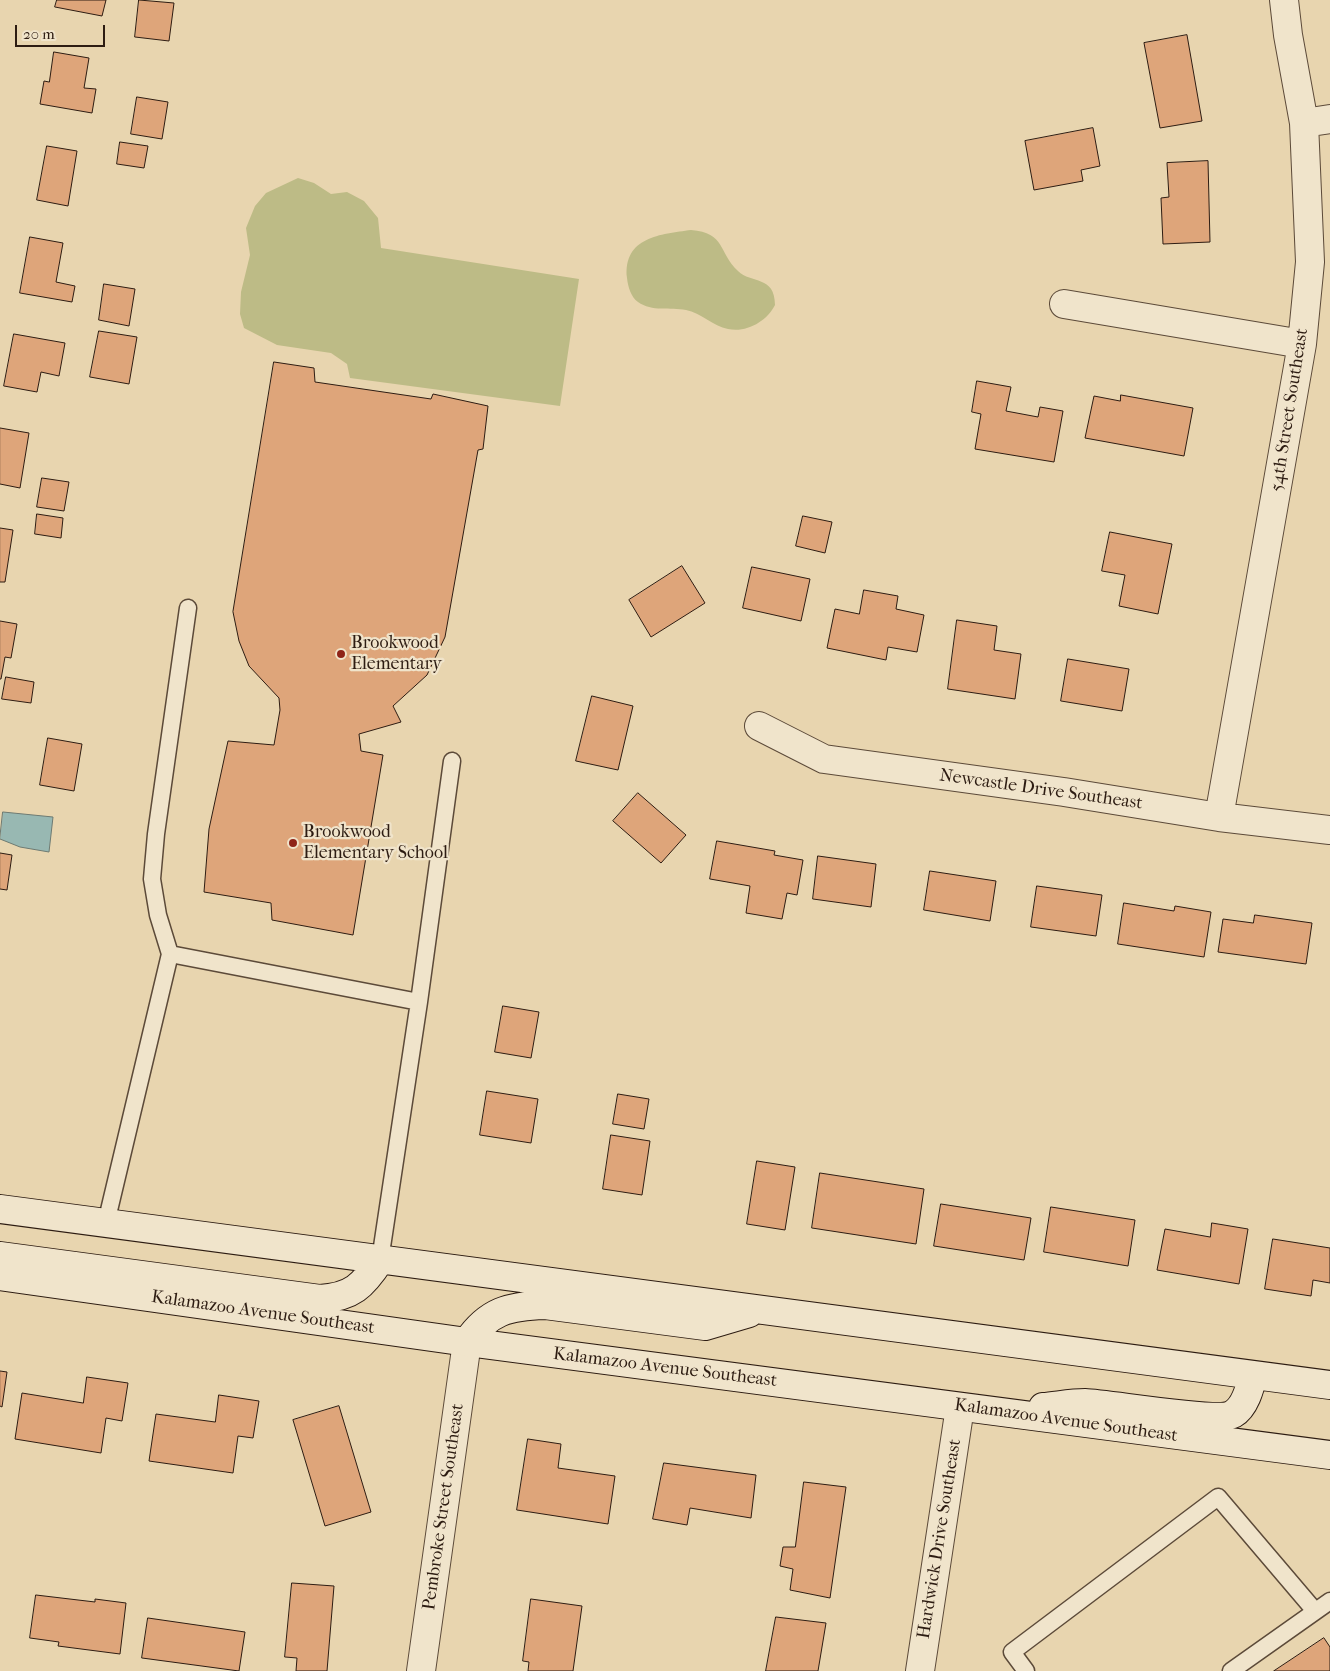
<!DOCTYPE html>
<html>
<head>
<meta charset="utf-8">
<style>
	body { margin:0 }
	#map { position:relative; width:1330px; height:1671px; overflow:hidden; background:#e8d5af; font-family:"IM FELL French Canon",serif }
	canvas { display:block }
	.scale { position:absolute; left:15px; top:25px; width:90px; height:22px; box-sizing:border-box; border:2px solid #2d1c12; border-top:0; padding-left:6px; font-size:15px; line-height:18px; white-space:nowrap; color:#2d1c12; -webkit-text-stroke:4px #f0e4cb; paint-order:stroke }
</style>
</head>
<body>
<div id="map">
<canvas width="1330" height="1671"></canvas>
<div class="scale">20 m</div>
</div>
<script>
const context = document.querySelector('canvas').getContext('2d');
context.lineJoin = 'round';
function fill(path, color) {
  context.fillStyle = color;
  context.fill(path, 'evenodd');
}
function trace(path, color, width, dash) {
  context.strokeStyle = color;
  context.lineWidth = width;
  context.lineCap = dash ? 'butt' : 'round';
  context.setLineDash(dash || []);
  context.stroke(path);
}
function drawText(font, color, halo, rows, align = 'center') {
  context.font = font + ' "IM FELL French Canon",serif';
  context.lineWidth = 4.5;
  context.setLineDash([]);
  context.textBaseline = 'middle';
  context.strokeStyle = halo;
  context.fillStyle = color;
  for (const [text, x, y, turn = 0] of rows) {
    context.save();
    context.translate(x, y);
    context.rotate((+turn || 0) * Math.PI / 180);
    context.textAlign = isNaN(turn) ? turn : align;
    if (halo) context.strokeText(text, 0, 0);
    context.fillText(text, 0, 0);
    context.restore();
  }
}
fill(new Path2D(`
	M 298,178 L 314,183 L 331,194 L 347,192 L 364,201 L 378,218 L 381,248 L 579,279 L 560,406 L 350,378 L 347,364 L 331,353 L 277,345 L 244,328 L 240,314 L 241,292 L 250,255 L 246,228 L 255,206 L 266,193 Z
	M 691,230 C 726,233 718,252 738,271 C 751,284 775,275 775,305 C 767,321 747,333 728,329 C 713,326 701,313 686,310 C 670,307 652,312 638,302 C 631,297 628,287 627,278 C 623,237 661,234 691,230 Z`), '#bdbb86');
const water = new Path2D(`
	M 3,812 L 53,817 L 49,852 L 20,847 L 0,839 Z`);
fill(water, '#98b8b2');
trace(water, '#6d7a72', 1);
const building = new Path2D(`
	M 57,0 L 106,0 L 102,16 L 55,7 Z
	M 139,0 L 174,3 L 169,41 L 135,37 Z
	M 1187,35 L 1202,121 L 1160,128 L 1144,43 Z
	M 54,52 L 89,58 L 84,88 L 96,89 L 92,113 L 40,104 L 44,81 L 49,82 Z
	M 137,97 L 168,102 L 162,139 L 131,134 Z
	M 1093,128 L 1100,166 L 1081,170 L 1083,181 L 1034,190 L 1025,141 Z
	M 120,142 L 148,146 L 144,168 L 117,164 Z
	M 47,146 L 77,151 L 68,206 L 37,200 Z
	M 1208,161 L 1210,242 L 1163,244 L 1161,198 L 1169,197 L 1167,163 Z
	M 30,237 L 63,243 L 56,282 L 75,286 L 72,302 L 20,293 Z
	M 104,284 L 135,289 L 129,326 L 99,320 Z
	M 99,331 L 137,337 L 129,384 L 90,377 Z
	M 14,334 L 65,343 L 59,376 L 41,372 L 37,392 L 4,386 Z
	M 274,362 L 314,368 L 315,382 L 431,399 L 433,394 L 488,406 L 483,449 L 478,450 L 445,637 L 427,675 L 393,706 L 401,722 L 359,734 L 361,751 L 383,755 L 353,935 L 272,920 L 271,903 L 204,892 L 209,829 L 228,741 L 274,745 L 280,710 L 279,698 L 249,666 L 239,641 L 233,612 Z
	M 977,381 L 1011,387 L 1006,411 L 1038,417 L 1040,407 L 1063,411 L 1054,462 L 975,449 L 981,414 L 972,412 Z
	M 1121,395 L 1193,408 L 1184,456 L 1085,438 L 1094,396 L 1120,401 Z
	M 0,428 L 29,433 L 20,488 L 0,484 Z
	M 42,478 L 69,482 L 64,511 L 37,507 Z
	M 37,514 L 63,518 L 61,538 L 35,534 Z
	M 803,516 L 832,522 L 825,553 L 796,546 Z
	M 0,528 L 13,530 L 5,582 L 0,582 Z
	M 1110,532 L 1172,544 L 1158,614 L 1119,606 L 1125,575 L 1102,571 Z
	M 682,566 L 705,603 L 651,637 L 629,600 Z
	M 752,567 L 810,579 L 801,621 L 743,608 Z
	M 864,590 L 898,596 L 896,609 L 924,615 L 917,652 L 888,647 L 886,660 L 827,648 L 835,609 L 859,614 Z
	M 957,620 L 997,626 L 994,650 L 1021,654 L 1015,699 L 948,689 Z
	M 0,621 L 17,624 L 11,658 L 5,657 L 1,679 L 0,679 Z
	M 1068,659 L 1129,669 L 1122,711 L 1061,701 Z
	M 6,677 L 34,682 L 31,703 L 2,699 Z
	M 592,696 L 633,706 L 618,770 L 576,761 Z
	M 48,738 L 82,744 L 74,791 L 40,785 Z
	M 638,793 L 686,835 L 661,863 L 613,821 Z
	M 717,841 L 775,851 L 774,855 L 803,860 L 797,895 L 787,893 L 782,919 L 746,913 L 750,886 L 710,879 Z
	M 0,853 L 12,855 L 7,890 L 0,889 Z
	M 818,856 L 876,864 L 871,907 L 813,899 Z
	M 930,871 L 996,881 L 990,921 L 924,910 Z
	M 1037,886 L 1102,895 L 1096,936 L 1031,927 Z
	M 1124,903 L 1174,911 L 1175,906 L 1211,912 L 1204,957 L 1118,944 Z
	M 1255,915 L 1312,923 L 1306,964 L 1218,952 L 1223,919 L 1253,923 Z
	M 503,1006 L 539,1012 L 531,1058 L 495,1052 Z
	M 487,1091 L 538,1099 L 531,1143 L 480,1135 Z
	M 618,1094 L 649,1099 L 644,1129 L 613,1124 Z
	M 611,1135 L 650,1141 L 642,1195 L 603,1189 Z
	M 757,1161 L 795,1167 L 785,1230 L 747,1224 Z
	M 820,1173 L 924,1189 L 916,1244 L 812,1228 Z
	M 941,1204 L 1031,1218 L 1024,1260 L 934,1246 Z
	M 1051,1207 L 1135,1220 L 1128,1266 L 1044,1252 Z
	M 1212,1223 L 1248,1229 L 1239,1284 L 1157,1270 L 1165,1229 L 1210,1237 Z
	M 1273,1239 L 1330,1248 L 1330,1283 L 1313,1280 L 1311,1296 L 1265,1289 Z
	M 0,1371 L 7,1372 L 2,1407 L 0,1406 Z
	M 87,1377 L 128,1383 L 122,1421 L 106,1418 L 101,1453 L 15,1439 L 22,1393 L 83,1403 Z
	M 219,1395 L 259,1401 L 253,1438 L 238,1436 L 233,1473 L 149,1461 L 156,1414 L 215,1422 Z
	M 339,1406 L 371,1512 L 325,1526 L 293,1420 Z
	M 528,1439 L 561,1444 L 558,1468 L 615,1476 L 608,1524 L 517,1510 Z
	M 664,1463 L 756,1475 L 751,1518 L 690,1508 L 687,1525 L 653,1519 Z
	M 804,1482 L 846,1487 L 830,1598 L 790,1590 L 793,1569 L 780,1566 L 783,1547 L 795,1547 Z
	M 292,1583 L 334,1586 L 327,1671 L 296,1671 L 297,1658 L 285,1657 Z
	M 36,1595 L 95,1602 L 95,1599 L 126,1603 L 120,1654 L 58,1646 L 59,1642 L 30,1638 Z
	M 531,1599 L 582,1606 L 573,1671 L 528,1671 L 529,1662 L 523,1661 Z
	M 776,1617 L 826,1623 L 818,1671 L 766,1671 Z
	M 148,1618 L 245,1632 L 239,1671 L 142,1658 Z
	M 1324,1638 L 1330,1647 L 1330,1671 L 1274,1671 Z`);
fill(building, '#dea57a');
trace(building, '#2d1c12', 1);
const lane = new Path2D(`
	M 170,954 L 158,915 L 152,879 L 156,834 L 188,608
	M 106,1223 L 170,954 L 419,1002
	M 380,1260 L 419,1002 L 452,761
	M 1026,1671 L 1012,1652 L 1218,1497 L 1315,1611
	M 1231,1671 L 1330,1601`);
const street = new Path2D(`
	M 1304,123 L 1330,119
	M 1064,304 L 1302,344
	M 759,726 L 824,759 L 1064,792 L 1219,817 L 1330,830
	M 1219,817 L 1302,344 L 1310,262 L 1304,123 L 1288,35 L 1284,0
	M 421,1671 L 467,1342
	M 920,1671 L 960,1407`);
const secondary = new Path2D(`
	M 0,1209 L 1330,1385
	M 0,1256 L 320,1299 C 352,1297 363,1286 380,1260
	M 0,1276 L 467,1342 L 1330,1455
	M 467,1342 C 488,1311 509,1306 545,1305 L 705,1326 L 749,1313
	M 1043,1407 C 1056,1406 1071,1403 1085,1403 C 1110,1404 1218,1423 1233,1414 C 1245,1407 1250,1388 1253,1375`);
trace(lane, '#5c4a39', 19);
trace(street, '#5c4a39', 30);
trace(secondary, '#2d1c12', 30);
trace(lane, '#f0e4cb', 16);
trace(street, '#f0e4cb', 28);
trace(secondary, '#f0e4cb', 28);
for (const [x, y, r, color] of [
	[341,654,5,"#8f2418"],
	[293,843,5,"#8f2418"]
]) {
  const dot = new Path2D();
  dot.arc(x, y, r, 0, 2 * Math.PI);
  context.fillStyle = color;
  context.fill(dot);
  trace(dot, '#f0e4cb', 2);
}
drawText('18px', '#2d1c12', '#f0e4cb', [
	["54th Street Southeast",1290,410,-81],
	["Newcastle Drive Southeast",1041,790,8],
	["Kalamazoo Avenue Southeast",263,1313,8],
	["Kalamazoo Avenue Southeast",665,1368,7],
	["Kalamazoo Avenue Southeast",1066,1421,8],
	["Pembroke Street Southeast",444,1507,-82],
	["Hardwick Drive Southeast",940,1539,-81]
]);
drawText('18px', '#2d1c12', '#f0e4cb', [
	["Brookwood",351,644],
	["Elementary",351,665],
	["Brookwood",303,833],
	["Elementary School",303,854]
], 'left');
</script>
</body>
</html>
